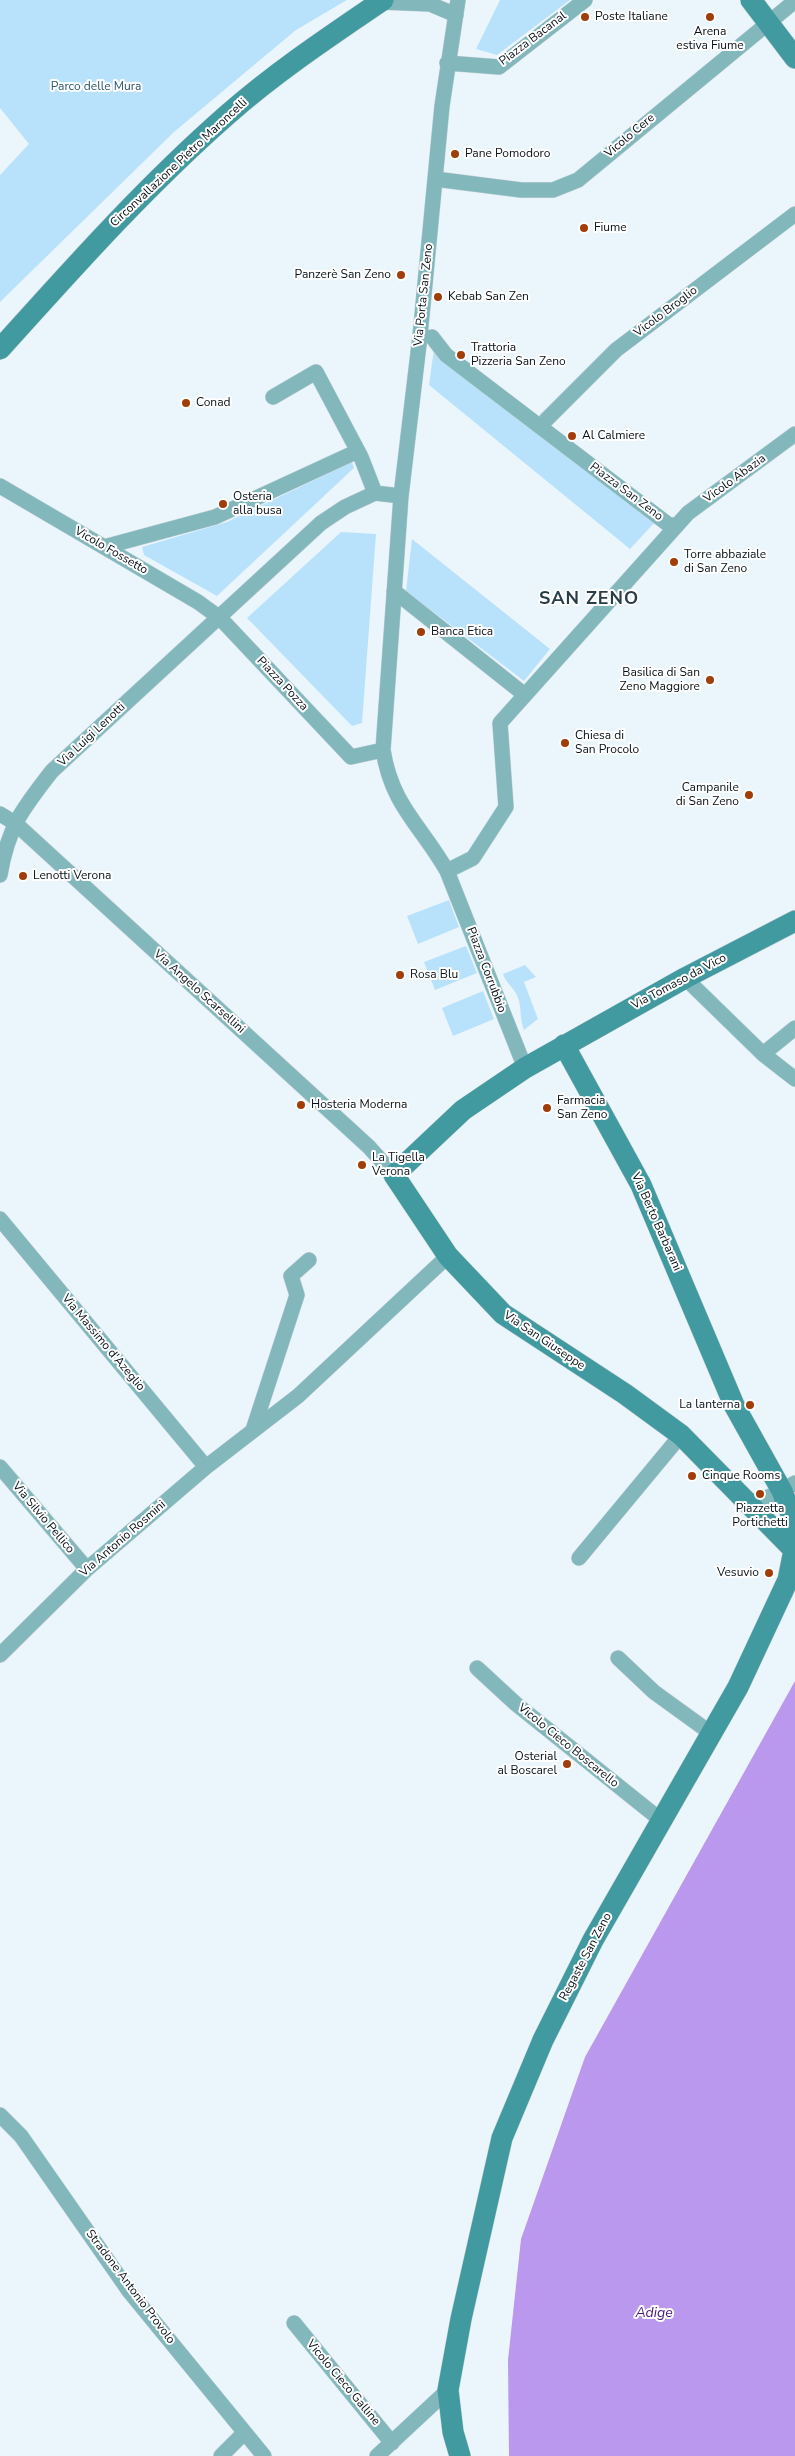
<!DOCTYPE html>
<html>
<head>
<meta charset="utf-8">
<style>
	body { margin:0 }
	canvas { display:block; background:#ebf6fc }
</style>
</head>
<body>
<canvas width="795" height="2456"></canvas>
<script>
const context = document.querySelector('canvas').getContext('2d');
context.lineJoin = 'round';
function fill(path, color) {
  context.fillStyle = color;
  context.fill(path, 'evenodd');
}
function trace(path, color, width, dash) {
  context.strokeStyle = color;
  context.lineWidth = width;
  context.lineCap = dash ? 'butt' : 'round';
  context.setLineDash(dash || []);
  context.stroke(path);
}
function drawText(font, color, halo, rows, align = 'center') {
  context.font = font + ' "Nunito Sans",sans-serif';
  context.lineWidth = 4;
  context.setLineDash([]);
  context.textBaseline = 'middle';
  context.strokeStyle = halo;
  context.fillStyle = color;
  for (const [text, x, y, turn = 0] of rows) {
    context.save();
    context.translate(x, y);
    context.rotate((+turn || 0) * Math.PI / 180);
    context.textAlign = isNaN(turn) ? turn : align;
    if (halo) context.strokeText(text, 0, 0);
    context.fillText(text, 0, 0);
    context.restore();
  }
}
fill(new Path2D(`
	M 0,0 L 347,0 L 296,30 L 174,132 L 0,302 L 0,175 L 29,144 L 0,108 Z
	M 500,0 L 570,0 L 497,55 L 476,49 Z
	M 434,349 L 657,520 L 630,549 L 429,385 Z
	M 352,462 L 354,468 L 217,596 L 144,555 L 142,547 L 227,522 Z
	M 341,532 L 376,534 L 362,723 L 352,726 L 247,618 Z
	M 412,539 L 550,649 L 524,681 L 406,591 Z
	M 449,900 L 459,927 L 418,944 L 407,916 Z
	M 466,946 L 477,973 L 435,990 L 424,962 Z
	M 525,965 L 536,977 L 524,982 L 538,1019 L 524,1030 C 519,1017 522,1009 518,998 C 515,988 506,984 503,974 Z
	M 483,991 L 494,1019 L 453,1036 L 442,1008 Z`), '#b8e2fc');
fill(new Path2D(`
	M 795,1681 L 795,2456 L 509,2456 L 508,2360 L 521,2239 L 585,2057 Z`), '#ba98ee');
const street = new Path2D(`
	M 458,0 L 442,106 L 420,336 L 401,496 L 383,750 C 392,806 420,824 447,871 L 525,1068
	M 380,2 L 430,4 L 456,15
	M 447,63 L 499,67 L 585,0
	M 435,179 L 521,190 L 553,190 L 578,180 L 795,1
	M 432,337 L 446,355 L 669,525 L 676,525
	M 273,397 L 316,372 L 361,457 L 375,493
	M 546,420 L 616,350 L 795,214
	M 0,486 L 198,602 L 220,618 L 351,757 L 383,750
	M 104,547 L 215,517 L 358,451
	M 394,591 L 525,695
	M 0,814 L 15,823 L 369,1147 L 394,1175
	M 447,871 L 473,858 L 506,807 L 500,723 L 688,513 L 795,434
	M 0,875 C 8,827 23,808 52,771 L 321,523 L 345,507 L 375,493 L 401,496
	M 685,978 L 763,1054 L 795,1079
	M 763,1054 L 795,1028
	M 0,1219 L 206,1467
	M 253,1430 L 297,1295 L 291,1276 L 309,1260
	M 0,1467 L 87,1569
	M 745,1502 C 763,1502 780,1492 795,1483
	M 579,1558 L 681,1435
	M 0,1655 L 87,1569 L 206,1467 L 298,1396 L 448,1256
	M 618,1658 L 654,1692 L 712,1734
	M 477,1668 L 516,1704 L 662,1821
	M 0,2115 L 21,2136 L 129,2291 L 264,2456
	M 294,2323 L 392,2443
	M 221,2456 L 244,2433
	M 377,2456 L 448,2390`);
const secondary = new Path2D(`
	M 751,0 L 795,58
	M 0,349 C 73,268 145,187 227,115 C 276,72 330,36 383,0
	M 794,1550 L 681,1435 L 625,1394 L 503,1314 L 448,1256 L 394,1175 L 463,1110 L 525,1068 L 685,978 L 795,921
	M 460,2456 L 453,2432 L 448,2390 L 461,2319 L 502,2138 L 543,2040 L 593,1940 L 738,1687 L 788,1580 L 794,1550 L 794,1522 L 782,1491 L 734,1405 L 641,1185 L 564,1045`);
trace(street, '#c7d1d7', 16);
trace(secondary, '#c7d1d7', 22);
trace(street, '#82b8bc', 15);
trace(secondary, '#409aa0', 21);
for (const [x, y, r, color] of [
	[585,17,5,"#a13d08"],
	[710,17,5,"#a13d08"],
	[455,154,5,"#a13d08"],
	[584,228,5,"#a13d08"],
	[401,275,5,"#a13d08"],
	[438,297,5,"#a13d08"],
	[461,355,5,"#a13d08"],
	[186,403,5,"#a13d08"],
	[572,436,5,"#a13d08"],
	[223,504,5,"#a13d08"],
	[674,562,5,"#a13d08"],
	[421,632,5,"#a13d08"],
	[710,680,5,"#a13d08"],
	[565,743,5,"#a13d08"],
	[749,795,5,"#a13d08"],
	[23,876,5,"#a13d08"],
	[400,975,5,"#a13d08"],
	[301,1105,5,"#a13d08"],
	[547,1108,5,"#a13d08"],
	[362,1165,5,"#a13d08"],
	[750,1405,5,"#a13d08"],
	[692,1476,5,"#a13d08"],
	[760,1494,5,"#a13d08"],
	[769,1573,5,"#a13d08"],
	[567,1764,5,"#a13d08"]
]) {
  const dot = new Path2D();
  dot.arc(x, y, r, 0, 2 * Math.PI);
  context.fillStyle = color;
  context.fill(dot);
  trace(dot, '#fff', 2);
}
drawText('12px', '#081117', '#fff', [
	["Poste Italiane",595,17],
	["Arena",710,32,"center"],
	["estiva Fiume",710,46,"center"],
	["Pane Pomodoro",465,154],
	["Fiume",594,228],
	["Panzerè San Zeno",391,275,"right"],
	["Kebab San Zen",448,297],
	["Trattoria",471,348],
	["Pizzeria San Zeno",471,362],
	["Conad",196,403],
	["Al Calmiere",582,436],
	["Osteria",233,497],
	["alla busa",233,511],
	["Torre abbaziale",684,555],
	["di San Zeno",684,569],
	["Banca Etica",431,632],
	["Basilica di San",700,673,"right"],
	["Zeno Maggiore",700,687,"right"],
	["Chiesa di",575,736],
	["San Procolo",575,750],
	["Campanile",739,788,"right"],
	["di San Zeno",739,802,"right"],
	["Lenotti Verona",33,876],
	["Rosa Blu",410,975],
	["Farmacia",557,1101],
	["San Zeno",557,1115],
	["Hosteria Moderna",311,1105],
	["La Tigella",372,1158],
	["Verona",372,1172],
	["La lanterna",740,1405,"right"],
	["Cinque Rooms",702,1476],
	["Piazzetta",760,1509,"center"],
	["Portichetti",760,1523,"center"],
	["Vesuvio",759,1573,"right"],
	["Osterial",557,1757,"right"],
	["al Boscarel",557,1771,"right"]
], 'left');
drawText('12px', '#081117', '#fff', [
	["Piazza Bacanal",533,39,-37],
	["Vicolo Cere",630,136,-40],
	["Circonvallazione Pietro Maroncelli",179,163,-43],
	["Via Porta San Zeno",424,295,-84],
	["Vicolo Broglio",666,312,-37],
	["Vicolo Abazia",735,479,-36],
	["Piazza San Zeno",626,492,37],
	["Vicolo Fossetto",111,551,30],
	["Piazza Pozza",282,684,47],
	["Via Luigi Lenotti",92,735,-43],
	["Piazza Corrubbio",486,970,69],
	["Via Tomaso da Vico",679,982,-28],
	["Via Angelo Scarsellini",199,992,42],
	["Via Berto Barbarani",656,1222,66],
	["Via San Giuseppe",544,1341,34],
	["Via Massimo d'Azeglio",103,1343,50],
	["Via Silvio Pellico",43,1518,50],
	["Via Antonio Rosmini",123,1539,-41],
	["Vicolo Cieco Boscarello",568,1746,39],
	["Regaste San Zeno",586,1957,-62],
	["Stradone Antonio Provolo",130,2287,53],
	["Vicolo Cieco Galline",343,2383,50]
]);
drawText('12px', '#2b576f', '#fff', [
	["Parco delle Mura",96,87]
]);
drawText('italic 14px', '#4b187c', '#fff', [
	["Adige",654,2314]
]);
context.letterSpacing = '1px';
drawText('bold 18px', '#273d49', '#fff', [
	["SAN ZENO",589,600]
]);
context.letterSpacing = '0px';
</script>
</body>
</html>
